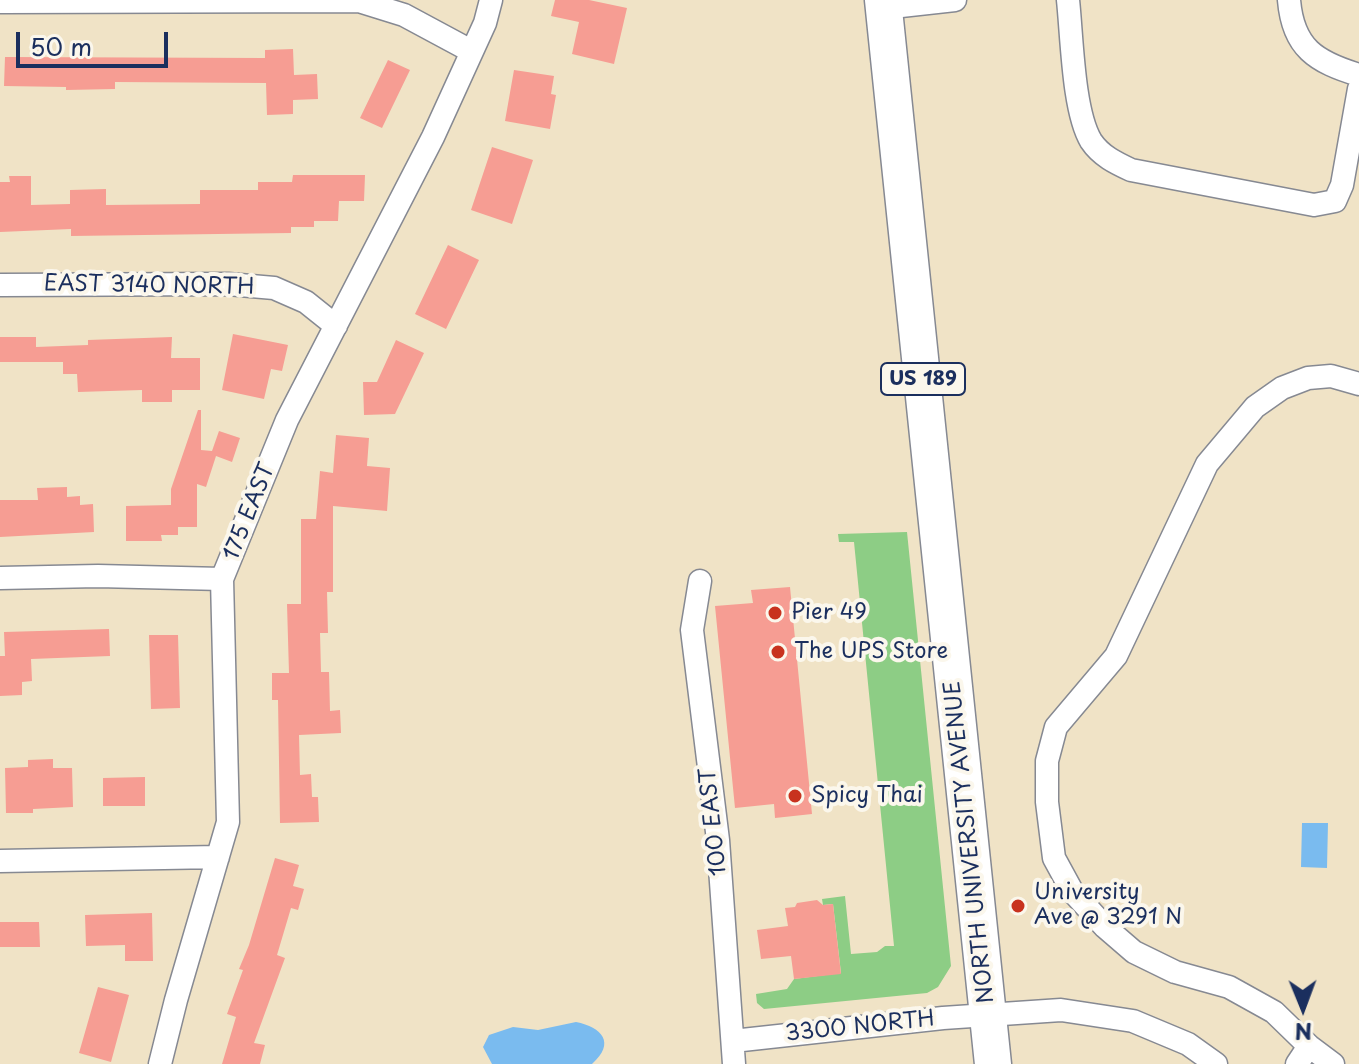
<!DOCTYPE html>
<html>
<head>
<meta charset="utf-8">
<style>
	body { margin:0 }
	#map { position:relative; width:1359px; height:1064px; overflow:hidden; background:#f0e3c6; font-family:"Playpen Sans",sans-serif }
	canvas { display:block }
	.north { position:absolute; left:1263px; top:968px; width:80px; height:80px; -webkit-text-stroke:6px #fbf7ec; paint-order:stroke; rotate:179deg; font-size:22px; font-weight:700; line-height:32px; text-align:center; color:#1b2f5e }
	.north::after { content:''; display:block; margin:auto; width:28px; height:36px; background:#1b2f5e; clip-path:polygon(50% 0,100% 100%,50% 72%,0 100%) }
	.scale { position:absolute; left:16px; top:32px; width:152px; height:36px; box-sizing:border-box; border:4px solid #1b2f5e; border-top:0; padding-left:10px; font-size:24px; line-height:28px; white-space:nowrap; color:#1b2f5e; -webkit-text-stroke:6px #fbf7ec; paint-order:stroke }
</style>
</head>
<body>
<div id="map">
<canvas width="1359" height="1064"></canvas>
<div class="north">N</div>
<div class="scale">50 m</div>
</div>
<script>
const context = document.querySelector('canvas').getContext('2d');
context.lineJoin = 'round';
function fill(path, color) {
  context.fillStyle = color;
  context.fill(path, 'evenodd');
}
function trace(path, color, width, dash) {
  context.strokeStyle = color;
  context.lineWidth = width;
  context.lineCap = dash ? 'butt' : 'round';
  context.setLineDash(dash || []);
  context.stroke(path);
}
function drawText(font, color, halo, rows, align = 'center') {
  context.font = font + ' "Playpen Sans",sans-serif';
  context.lineWidth = 8;
  context.setLineDash([]);
  context.textBaseline = 'middle';
  context.strokeStyle = halo;
  context.fillStyle = color;
  for (const [text, x, y, turn = 0] of rows) {
    context.save();
    context.translate(x, y);
    context.rotate((+turn || 0) * Math.PI / 180);
    context.textAlign = isNaN(turn) ? turn : align;
    if (halo) context.strokeText(text, 0, 0);
    context.fillText(text, 0, 0);
    context.restore();
  }
}
fill(new Path2D(`
	M 907,532 L 951,966 L 938,987 L 927,993 L 764,1009 L 757,1003 L 756,994 L 787,989 L 794,979 L 841,973 L 833,904 L 823,905 L 822,899 L 845,896 L 851,954 L 877,952 L 885,946 L 894,946 L 854,542 L 839,542 L 838,534 Z`), '#8dcd85');
fill(new Path2D(`
	M 1302,823 L 1328,823 L 1327,868 L 1301,867 Z
	M 576,1022 C 602,1027 616,1043 592,1064 L 492,1064 L 483,1047 L 489,1035 L 513,1027 L 538,1030 Z`), '#7abbef');
fill(new Path2D(`
	M 555,0 L 589,0 L 627,8 L 614,64 L 572,54 L 579,22 L 551,16 Z
	M 293,49 L 294,75 L 317,74 L 318,99 L 293,100 L 293,114 L 267,115 L 266,83 L 115,82 L 115,89 L 66,90 L 66,87 L 4,86 L 5,57 L 265,58 L 265,50 Z
	M 388,60 L 410,70 L 382,128 L 360,118 Z
	M 514,70 L 554,76 L 551,94 L 556,95 L 550,129 L 505,121 Z
	M 492,147 L 533,160 L 512,224 L 471,210 Z
	M 293,175 L 365,175 L 364,201 L 339,201 L 338,221 L 314,221 L 314,227 L 291,227 L 291,233 L 71,236 L 71,229 L 0,232 L 0,182 L 10,182 L 9,176 L 31,176 L 31,205 L 70,204 L 70,190 L 106,189 L 106,205 L 200,204 L 200,190 L 258,190 L 258,182 L 292,182 Z
	M 448,245 L 479,260 L 446,329 L 415,314 Z
	M 233,334 L 288,345 L 282,371 L 271,369 L 264,399 L 222,390 Z
	M 0,337 L 36,337 L 36,347 L 88,345 L 88,340 L 172,337 L 171,358 L 200,358 L 200,390 L 172,390 L 172,402 L 142,402 L 142,390 L 78,392 L 77,374 L 63,374 L 63,362 L 0,362 Z
	M 396,340 L 424,353 L 395,414 L 364,415 L 363,382 L 377,382 Z
	M 198,410 L 201,410 L 201,450 L 212,451 L 219,431 L 240,438 L 232,462 L 216,456 L 206,487 L 197,484 L 197,527 L 178,527 L 178,535 L 161,535 L 162,541 L 126,541 L 126,506 L 171,505 L 171,489 Z
	M 336,435 L 369,438 L 367,466 L 390,468 L 387,511 L 333,506 L 333,592 L 327,592 L 328,633 L 320,633 L 321,672 L 329,672 L 330,711 L 340,710 L 341,733 L 299,735 L 300,775 L 311,774 L 312,797 L 318,797 L 319,822 L 280,823 L 278,700 L 272,700 L 272,673 L 289,673 L 287,604 L 301,604 L 301,519 L 316,519 L 320,471 L 333,473 Z
	M 67,487 L 67,497 L 80,496 L 80,505 L 93,504 L 94,532 L 0,537 L 0,500 L 38,500 L 37,488 Z
	M 790,587 L 812,814 L 775,818 L 774,804 L 735,808 L 715,606 L 753,603 L 751,590 Z
	M 109,629 L 110,656 L 31,659 L 32,681 L 22,682 L 22,695 L 0,696 L 0,656 L 5,656 L 4,632 Z
	M 149,635 L 178,635 L 180,708 L 151,709 Z
	M 53,759 L 53,768 L 72,768 L 73,807 L 33,809 L 33,813 L 6,813 L 5,768 L 28,767 L 28,760 Z
	M 145,777 L 145,806 L 103,806 L 103,778 Z
	M 275,858 L 299,865 L 293,886 L 304,889 L 298,910 L 291,908 L 277,955 L 285,958 L 254,1043 L 265,1045 L 260,1064 L 222,1064 L 236,1017 L 227,1014 L 243,970 L 239,969 L 249,945 Z
	M 817,900 L 823,905 L 833,904 L 841,974 L 794,979 L 791,956 L 761,959 L 757,930 L 788,926 L 785,908 L 795,907 L 797,903 Z
	M 152,913 L 153,961 L 125,961 L 125,945 L 86,946 L 85,915 Z
	M 0,922 L 39,922 L 40,947 L 0,947 Z
	M 98,987 L 129,995 L 111,1062 L 79,1053 Z`), '#f69d93');
const minor = new Path2D(`
	M 1068,0 C 1072,37 1073,111 1091,141 C 1101,156 1116,163 1131,170 L 1314,205 L 1335,201 L 1342,185 L 1359,89
	M 1289,0 C 1293,48 1316,62 1359,75
	M 0,2 L 359,1 L 404,15 L 471,51
	M 883,8 L 955,0
	M 0,285 L 228,284 L 274,288 L 306,302 L 336,326
	M 0,578 L 98,576 L 222,579
	M 700,581 L 692,630 L 718,840 L 734,1064
	M 0,861 L 218,857
	M 733,1041 L 943,1018 L 1061,1010 L 1133,1021 L 1188,1044 L 1216,1064
	M 160,1064 L 176,1000 L 228,822 L 222,579 L 287,420 L 433,137 L 485,23 L 491,0
	M 1297,1064 L 1309,1046
	M 1333,1064 L 1309,1046 L 1274,1012 L 1229,987 L 1175,972 L 1134,952 L 1105,927 L 1072,891 L 1054,858 L 1047,802 L 1047,761 L 1056,727 L 1116,656 L 1207,464 L 1255,407 L 1282,388 L 1308,378 L 1331,376 L 1359,384`);
const trunk = new Path2D(`
	M 883,0 L 993,1064`);
trace(minor, '#868992', 25);
trace(trunk, '#868992', 39);
trace(minor, '#fff', 22);
trace(trunk, '#fff', 36);
for (const [x, y, r, color] of [
	[775,613,8,"#c8321e"],
	[778,652,8,"#c8321e"],
	[795,796,8,"#c8321e"],
	[1018,906,8,"#c8321e"]
]) {
  const dot = new Path2D();
  dot.arc(x, y, r, 0, 2 * Math.PI);
  context.fillStyle = color;
  context.fill(dot);
  trace(dot, '#fbf7ec', 3);
}
for (const [x, y, w] of [
	[923,379,84]
]) {
  const box = new Path2D();
  box.roundRect(x - w / 2, y - 16, w, 32, 6);
  context.fillStyle = '#fbf7ec';
  context.fill(box);
  trace(box, '#1b2f5e', 2);
}
drawText('bold 20px', '#1b2f5e', null, [
	["US 189",923,379]
]);
drawText('22px', '#1b2f5e', '#fbf7ec', [
	["EAST 3140 NORTH",149,286,1],
	["175 EAST",250,512,-68],
	["100 EAST",714,822,-96],
	["NORTH UNIVERSITY AVENUE",970,842,-96],
	["3300 NORTH",860,1027,-6]
]);
drawText('22px', '#1b2f5e', '#fbf7ec', [
	["Pier 49",791,613],
	["The UPS Store",794,652],
	["Spicy Thai",811,796],
	["University",1034,893],
	["Ave @ 3291 N",1034,918]
], 'left');
</script>
</body>
</html>
